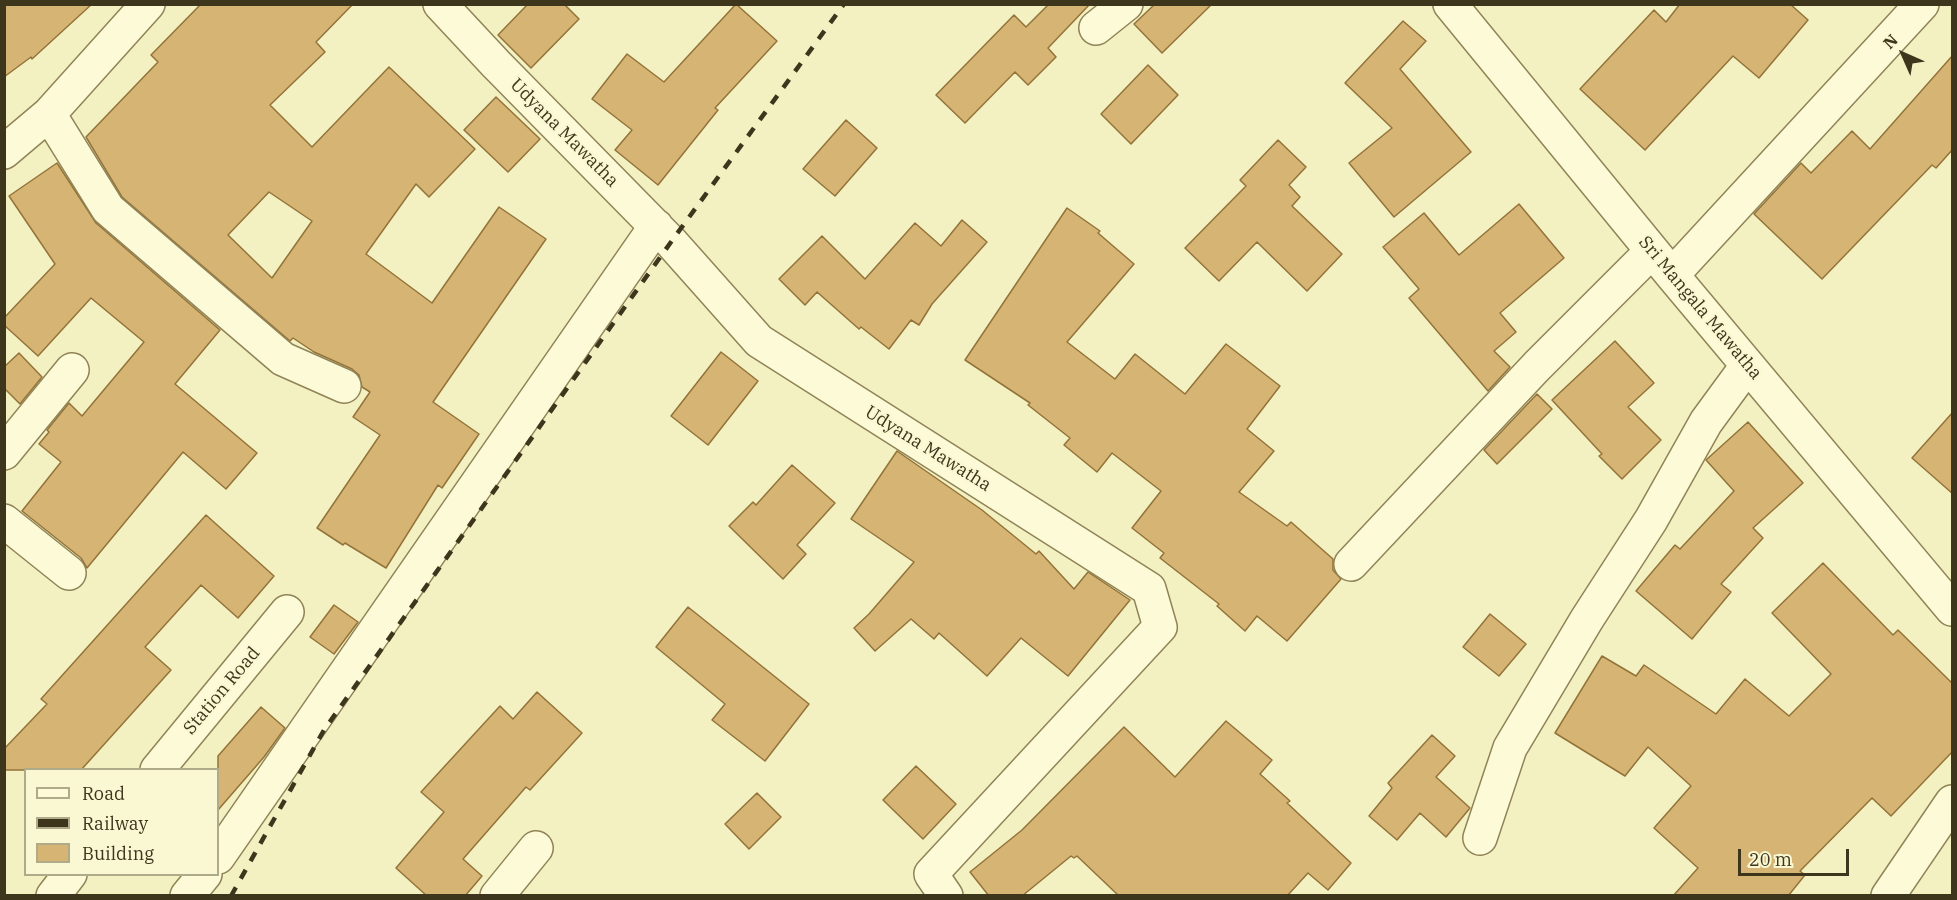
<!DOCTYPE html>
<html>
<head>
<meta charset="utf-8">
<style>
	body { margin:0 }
	#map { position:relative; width:1957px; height:900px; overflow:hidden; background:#f3f1c2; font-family:"IBM Plex Serif",serif }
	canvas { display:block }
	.frame { position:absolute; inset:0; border:6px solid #3e351d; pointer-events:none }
	.legend { position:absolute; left:24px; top:768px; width:195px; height:108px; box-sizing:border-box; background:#faf8d3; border:2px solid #afaa8a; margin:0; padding:8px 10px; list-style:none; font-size:18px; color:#3e351d }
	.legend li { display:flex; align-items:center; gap:12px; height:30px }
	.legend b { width:30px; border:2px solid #afaa8a }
	.north { position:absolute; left:1873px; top:24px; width:60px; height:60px; -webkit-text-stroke:4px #faf8d3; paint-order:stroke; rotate:315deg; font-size:16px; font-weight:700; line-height:24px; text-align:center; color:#3e351d }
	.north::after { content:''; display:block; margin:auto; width:21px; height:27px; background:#3e351d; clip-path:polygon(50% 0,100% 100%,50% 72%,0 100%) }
	.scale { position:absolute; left:1738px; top:849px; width:111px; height:27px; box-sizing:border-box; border:3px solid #3e351d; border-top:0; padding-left:8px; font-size:18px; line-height:21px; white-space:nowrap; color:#3e351d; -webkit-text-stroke:4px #faf8d3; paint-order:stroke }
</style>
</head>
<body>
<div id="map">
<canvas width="1957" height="900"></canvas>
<div class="frame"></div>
<ul class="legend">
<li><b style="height:8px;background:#fdfbd7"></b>Road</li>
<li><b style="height:8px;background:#3e351d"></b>Railway</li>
<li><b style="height:16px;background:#d6b574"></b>Building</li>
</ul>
<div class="north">N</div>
<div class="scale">20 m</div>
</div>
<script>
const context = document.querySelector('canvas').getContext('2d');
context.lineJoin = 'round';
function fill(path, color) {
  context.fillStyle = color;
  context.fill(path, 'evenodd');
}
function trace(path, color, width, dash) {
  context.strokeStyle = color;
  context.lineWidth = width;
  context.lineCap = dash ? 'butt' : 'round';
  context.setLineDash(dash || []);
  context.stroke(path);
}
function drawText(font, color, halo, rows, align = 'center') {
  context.font = font + ' "IBM Plex Serif",serif';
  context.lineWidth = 4.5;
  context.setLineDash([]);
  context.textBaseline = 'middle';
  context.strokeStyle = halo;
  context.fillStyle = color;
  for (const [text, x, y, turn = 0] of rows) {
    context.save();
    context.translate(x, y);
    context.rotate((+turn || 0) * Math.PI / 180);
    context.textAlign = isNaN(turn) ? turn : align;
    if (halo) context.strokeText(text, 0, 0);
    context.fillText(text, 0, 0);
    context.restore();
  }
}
const building = new Path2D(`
	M 4,4 L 92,4 L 32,59 L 31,57 L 4,77 Z
	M 201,4 L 353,4 L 316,42 L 325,52 L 270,105 L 312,147 L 389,67 L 475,149 L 429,197 L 416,184 L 366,254 L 432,303 L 499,207 L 546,239 L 433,402 L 479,434 L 442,488 L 438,485 L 386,568 L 345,543 L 343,545 L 317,528 L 380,435 L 353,417 L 370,392 L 362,387 L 359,375 L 352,369 L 314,352 L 293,338 L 290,341 L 122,197 L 86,137 L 158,62 L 151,55 ZM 269,192 L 312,221 L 272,278 L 228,235 Z
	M 528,4 L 564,4 L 579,19 L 531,68 L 498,35 Z
	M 736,4 L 777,41 L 715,108 L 718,110 L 658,185 L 615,150 L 632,130 L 592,99 L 627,54 L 664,82 Z
	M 1049,4 L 1090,4 L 1048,48 L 1056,57 L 1028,85 L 1015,72 L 965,123 L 936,95 L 1014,15 L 1026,27 Z
	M 1155,4 L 1212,4 L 1162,53 L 1134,24 Z
	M 1680,4 L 1790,4 L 1808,20 L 1759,78 L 1733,56 L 1645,150 L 1580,89 L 1654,10 L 1666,22 Z
	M 1403,21 L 1426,41 L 1400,69 L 1471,152 L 1394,217 L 1349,163 L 1392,128 L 1345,83 Z
	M 1953,55 L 1953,149 L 1936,168 L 1932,165 L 1822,279 L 1754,214 L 1801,163 L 1811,173 L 1852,131 L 1870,149 Z
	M 1148,65 L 1178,95 L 1131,144 L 1101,114 Z
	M 496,97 L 540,139 L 508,172 L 464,130 Z
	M 846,120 L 877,148 L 835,196 L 803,169 Z
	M 1278,140 L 1306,167 L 1289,185 L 1300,197 L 1292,206 L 1342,254 L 1307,291 L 1257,242 L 1219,281 L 1185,248 L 1246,186 L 1240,180 Z
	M 57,163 L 96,223 L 220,330 L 175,384 L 257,453 L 226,489 L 183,452 L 87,568 L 81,558 L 22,511 L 61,462 L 39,444 L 49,432 L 47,430 L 69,403 L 82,416 L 144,342 L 91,298 L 38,356 L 4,325 L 4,318 L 55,264 L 9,196 Z
	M 1519,204 L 1564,258 L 1500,313 L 1516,332 L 1494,351 L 1510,367 L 1488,391 L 1409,298 L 1419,289 L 1383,247 L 1424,213 L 1459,255 Z
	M 1067,208 L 1100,231 L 1098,233 L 1134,264 L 1067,342 L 1115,379 L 1135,354 L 1185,394 L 1226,344 L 1280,386 L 1247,429 L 1274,451 L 1239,492 L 1287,526 L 1291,522 L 1333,559 L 1333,570 L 1341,579 L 1287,641 L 1257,616 L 1245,631 L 1217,606 L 1219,604 L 1160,558 L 1164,553 L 1132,528 L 1161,491 L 1112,453 L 1097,472 L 1064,445 L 1070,438 L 1028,405 L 1030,403 L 965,360 Z
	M 962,220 L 987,242 L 932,304 L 919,325 L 911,320 L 889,349 L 861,327 L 859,329 L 817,292 L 805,305 L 779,279 L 822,236 L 865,279 L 915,223 L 941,246 Z
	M 1615,341 L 1654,383 L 1628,407 L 1661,440 L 1622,479 L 1599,456 L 1602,454 L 1552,400 Z
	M 721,352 L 758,381 L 708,445 L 671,416 Z
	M 19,353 L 42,377 L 20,404 L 4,388 L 4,367 Z
	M 1537,394 L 1552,409 L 1497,464 L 1484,450 Z
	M 1953,412 L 1953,494 L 1912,458 Z
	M 1748,422 L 1803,483 L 1753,528 L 1763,538 L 1721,584 L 1731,592 L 1692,639 L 1636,591 L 1675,545 L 1680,549 L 1734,491 L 1706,460 Z
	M 897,451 L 982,510 L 1036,554 L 1039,551 L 1074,589 L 1088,572 L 1130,600 L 1068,676 L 1021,638 L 987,676 L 939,633 L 934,639 L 911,619 L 875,651 L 854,628 L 869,614 L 914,562 L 851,519 Z
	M 792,465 L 835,503 L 797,545 L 806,554 L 783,579 L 729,526 L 753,502 L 756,505 Z
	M 206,515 L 274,576 L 238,618 L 201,585 L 145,647 L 171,670 L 81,770 L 4,770 L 4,749 L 47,704 L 41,699 Z
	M 1823,563 L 1893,635 L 1898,630 L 1953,684 L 1953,751 L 1891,816 L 1872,798 L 1800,871 L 1805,875 L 1788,896 L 1673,896 L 1698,868 L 1654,828 L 1691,786 L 1648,747 L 1625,776 L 1555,733 L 1602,656 L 1636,676 L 1644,665 L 1716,714 L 1745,679 L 1789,716 L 1831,674 L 1772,613 Z
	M 334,605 L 358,622 L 334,654 L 310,637 Z
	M 688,607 L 809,704 L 765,761 L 712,720 L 725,704 L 656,647 Z
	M 1490,614 L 1526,644 L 1499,676 L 1463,647 Z
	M 537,692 L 582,733 L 530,790 L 526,787 L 463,859 L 482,876 L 465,896 L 427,896 L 396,868 L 444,812 L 421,792 L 500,706 L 513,719 Z
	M 261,707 L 285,728 L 264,757 L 218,810 L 218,756 Z
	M 1226,721 L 1272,760 L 1260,774 L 1290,801 L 1287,803 L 1351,863 L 1328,890 L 1308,873 L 1287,896 L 1119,896 L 1077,856 L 1074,858 L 1071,856 L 1022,896 L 989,896 L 970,872 L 1022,830 L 1124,727 L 1175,777 Z
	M 1432,735 L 1455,756 L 1436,777 L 1470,808 L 1446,837 L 1420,813 L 1397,840 L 1369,816 L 1392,788 L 1388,783 Z
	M 916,766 L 956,804 L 923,839 L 883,800 Z
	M 757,793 L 781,817 L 749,849 L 725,824 Z`);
fill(building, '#d6b574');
trace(building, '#937339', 1.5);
const street = new Path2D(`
	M 440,4 L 496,64 L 671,242 L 759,341 L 1149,589 L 1160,627 L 931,874 L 946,896
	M 1450,4 L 1672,275 L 1952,609
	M 1096,28 L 1126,4
	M 49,114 L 108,209 L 283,359 L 344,386
	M 4,152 L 49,114 L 148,4
	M 1672,275 L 1922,4
	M 4,453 L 72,370
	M 4,521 L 69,573
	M 1351,564 L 1537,366 L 1652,251
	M 157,770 L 287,612
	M 1480,838 L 1510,748 L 1587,619 L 1651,520 L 1706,422 L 1747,366
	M 218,857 L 656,226
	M 53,896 L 70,874
	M 187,896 L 205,874
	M 497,896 L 536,848
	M 1888,896 L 1952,802`);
trace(street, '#908357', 36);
trace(street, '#fdfbd7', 33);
trace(new Path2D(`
	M 231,896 L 324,730 L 671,242 L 844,4`), '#3e351d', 4.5, [10, 10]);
drawText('18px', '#3e351d', '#faf8d3', [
	["Udyana Mawatha",564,133,45],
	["Sri Mangala Mawatha",1700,308,50],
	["Udyana Mawatha",928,449,32],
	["Station Road",222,691,-50]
]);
</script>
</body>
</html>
